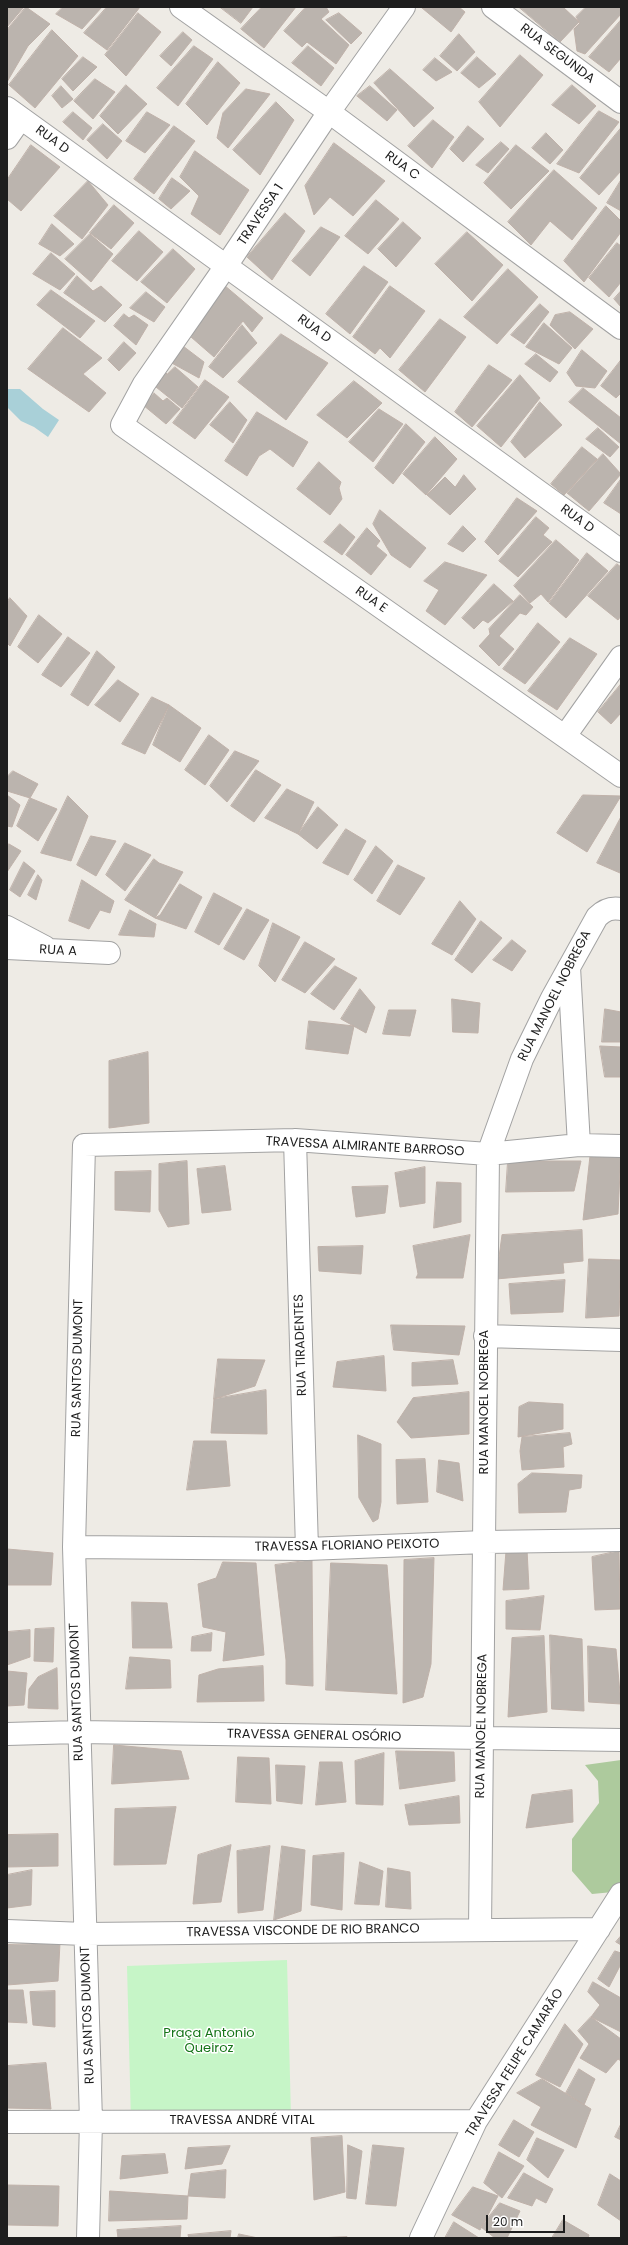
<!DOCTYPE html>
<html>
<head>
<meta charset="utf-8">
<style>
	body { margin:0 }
	#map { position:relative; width:628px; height:2245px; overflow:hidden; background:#eeebe5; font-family:Poppins,sans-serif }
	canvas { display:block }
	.frame { position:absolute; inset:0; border:8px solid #1e1e1e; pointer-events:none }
	.scale { position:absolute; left:486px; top:2215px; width:79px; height:18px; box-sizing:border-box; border:2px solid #1e1e1e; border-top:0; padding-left:5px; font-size:12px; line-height:14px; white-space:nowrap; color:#1e1e1e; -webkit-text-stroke:3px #fff; paint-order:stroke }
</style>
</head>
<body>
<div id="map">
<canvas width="628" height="2245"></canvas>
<div class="frame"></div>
<div class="scale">20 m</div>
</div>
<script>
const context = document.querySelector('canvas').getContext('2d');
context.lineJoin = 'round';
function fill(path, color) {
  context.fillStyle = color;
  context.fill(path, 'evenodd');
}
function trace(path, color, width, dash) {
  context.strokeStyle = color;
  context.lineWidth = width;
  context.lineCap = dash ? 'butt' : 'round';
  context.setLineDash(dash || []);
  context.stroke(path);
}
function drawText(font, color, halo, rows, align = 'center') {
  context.font = font + ' Poppins,sans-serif';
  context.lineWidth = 3;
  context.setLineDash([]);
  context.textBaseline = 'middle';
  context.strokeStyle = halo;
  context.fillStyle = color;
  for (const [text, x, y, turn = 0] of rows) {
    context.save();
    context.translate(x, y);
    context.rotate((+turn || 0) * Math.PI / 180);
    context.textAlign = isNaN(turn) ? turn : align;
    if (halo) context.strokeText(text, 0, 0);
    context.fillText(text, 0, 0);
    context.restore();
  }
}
fill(new Path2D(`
	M 621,1760 L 621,1888 L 613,1892 L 592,1894 L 572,1871 L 572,1839 L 599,1803 L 598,1781 L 585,1765 Z`), '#adca9d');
fill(new Path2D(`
	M 287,1960 L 291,2117 L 131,2123 L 127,1966 Z`), '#c6f5c7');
fill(new Path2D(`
	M 8,389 L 20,389 L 43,409 L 59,420 L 48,437 L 34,427 L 21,421 L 7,407 Z`), '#a9d0d8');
const building = new Path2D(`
	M 7,7 L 23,8 L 7,27 Z
	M 26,7 L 50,24 L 28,46 L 7,82 L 7,30 Z
	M 63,7 L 102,7 L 82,29 L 56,14 Z
	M 107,7 L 140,7 L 107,50 L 84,33 Z
	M 220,7 L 253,7 L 241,23 Z
	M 262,7 L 296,7 L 264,48 L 241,29 Z
	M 306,7 L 326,7 L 329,12 L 321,19 L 349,45 L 336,64 L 307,42 L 302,47 L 284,31 Z
	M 459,7 L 465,12 L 451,32 L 422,8 Z
	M 519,7 L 563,7 L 579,22 L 560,42 Z
	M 586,7 L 621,7 L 621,14 L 585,54 L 577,51 L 574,29 L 580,23 L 576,17 Z
	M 138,13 L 161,32 L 126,76 L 105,55 Z
	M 339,13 L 362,33 L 351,44 L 326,20 Z
	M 621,20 L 621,58 L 609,72 L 589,57 Z
	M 52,30 L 78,56 L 35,108 L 9,85 Z
	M 183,32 L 192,40 L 171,66 L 160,56 Z
	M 459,34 L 475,52 L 457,71 L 440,56 Z
	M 194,46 L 213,59 L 178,106 L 157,88 Z
	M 308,46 L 334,68 L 321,86 L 292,63 Z
	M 520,55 L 543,75 L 500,127 L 479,102 Z
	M 83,57 L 97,67 L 73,91 L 62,79 Z
	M 477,57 L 496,74 L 479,88 L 461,73 Z
	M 435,58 L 452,72 L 436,81 L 423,70 Z
	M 218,62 L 240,83 L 207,125 L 186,104 Z
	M 390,69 L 434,108 L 414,127 L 374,83 Z
	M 95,79 L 115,92 L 93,119 L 74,101 Z
	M 126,85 L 147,104 L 118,134 L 100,116 Z
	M 572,85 L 596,106 L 579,124 L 552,105 Z
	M 61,86 L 73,99 L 62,108 L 52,96 Z
	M 370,86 L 397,110 L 387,121 L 357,96 Z
	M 246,89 L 270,94 L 228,148 L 217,138 L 223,113 Z
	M 276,102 L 294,120 L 260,175 L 233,150 Z
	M 599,111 L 619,122 L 579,173 L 557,164 Z
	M 73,112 L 92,128 L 83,140 L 63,122 Z
	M 147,112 L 170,125 L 145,153 L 126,141 Z
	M 433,120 L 454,137 L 432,168 L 408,146 Z
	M 103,124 L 122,141 L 107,159 L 87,140 Z
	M 174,126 L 195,141 L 154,194 L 134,179 Z
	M 468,126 L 484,139 L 463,162 L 450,149 Z
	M 621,128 L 621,171 L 599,195 L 580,178 Z
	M 546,133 L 563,150 L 550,164 L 532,148 Z
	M 501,142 L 509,149 L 488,173 L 476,165 Z
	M 334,143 L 385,181 L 353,216 L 330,197 L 314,215 L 305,186 Z
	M 31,145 L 60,167 L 21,211 L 7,199 L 7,180 Z
	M 516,145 L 549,171 L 511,209 L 484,183 Z
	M 195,151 L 249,190 L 220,235 L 191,214 L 199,196 L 180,177 Z
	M 554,170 L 597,208 L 572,240 L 550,221 L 531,245 L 508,222 Z
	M 172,178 L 190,191 L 171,209 L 159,199 Z
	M 621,180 L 621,211 L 607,203 Z
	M 88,181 L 108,205 L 82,239 L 54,216 Z
	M 376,200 L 399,219 L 368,254 L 345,236 Z
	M 114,205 L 134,223 L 111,249 L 90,233 Z
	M 606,206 L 621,221 L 621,232 L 584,282 L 564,261 Z
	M 285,213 L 305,231 L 272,280 L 247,257 Z
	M 403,222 L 421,238 L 396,267 L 378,249 Z
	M 52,224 L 74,244 L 60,256 L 39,244 Z
	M 321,227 L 340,237 L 310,276 L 292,261 Z
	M 139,231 L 163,252 L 137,281 L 112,261 Z
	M 467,232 L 503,265 L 472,301 L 435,264 Z
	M 90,234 L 113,254 L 91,282 L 65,259 Z
	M 617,243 L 621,246 L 621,282 L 609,297 L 589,278 Z
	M 173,249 L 195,269 L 167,303 L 141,282 Z
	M 51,253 L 75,274 L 60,290 L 33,274 Z
	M 364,266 L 388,282 L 350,334 L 326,314 Z
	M 508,269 L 538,297 L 497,344 L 464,317 Z
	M 77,276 L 93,291 L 101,286 L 122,305 L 105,322 L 64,293 Z
	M 224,285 L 263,318 L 252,332 L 243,321 L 214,357 L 191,337 Z
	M 390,286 L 425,311 L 390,358 L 380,348 L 375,354 L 353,337 Z
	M 51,290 L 95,321 L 80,338 L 37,305 Z
	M 621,291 L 621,307 L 614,299 Z
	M 146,292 L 165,307 L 154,322 L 130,308 Z
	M 540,304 L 549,312 L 524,344 L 511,335 Z
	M 570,312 L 593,329 L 575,349 L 550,325 L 555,315 Z
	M 124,314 L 129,318 L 134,315 L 148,325 L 136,345 L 114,326 Z
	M 440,319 L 466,337 L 425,392 L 399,370 Z
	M 544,323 L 572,348 L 559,364 L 526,347 Z
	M 242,325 L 257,343 L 223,378 L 209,367 Z
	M 63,328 L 102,358 L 83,374 L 106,393 L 89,412 L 28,369 Z
	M 281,334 L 328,363 L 286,420 L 238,382 Z
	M 124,342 L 136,353 L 119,371 L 108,360 Z
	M 179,343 L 204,362 L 199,378 L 168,361 Z
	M 582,350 L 607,371 L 595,388 L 576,386 L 567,373 Z
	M 536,354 L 558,372 L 550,382 L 525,364 Z
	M 621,360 L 621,393 L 616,398 L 601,386 Z
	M 489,365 L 512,380 L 472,427 L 455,412 Z
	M 175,367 L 198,387 L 182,408 L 151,383 L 163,370 L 167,374 Z
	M 520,375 L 540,398 L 501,447 L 477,426 Z
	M 205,380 L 229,397 L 195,439 L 173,423 Z
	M 354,381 L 382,403 L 347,438 L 317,415 Z
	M 583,388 L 621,418 L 621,444 L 569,402 Z
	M 154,393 L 163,401 L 167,398 L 180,409 L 166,424 L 143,405 Z
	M 230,402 L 247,420 L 233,443 L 210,425 Z
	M 540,402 L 562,425 L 525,458 L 511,442 Z
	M 379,409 L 403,424 L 373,462 L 349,442 Z
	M 257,412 L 308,442 L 293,467 L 270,449 L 259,456 L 247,476 L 225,461 Z
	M 406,424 L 425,442 L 393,484 L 375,468 Z
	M 598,428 L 619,447 L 610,457 L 586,439 Z
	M 435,437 L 457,459 L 426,495 L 403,474 Z
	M 582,447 L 597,459 L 564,495 L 551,484 Z
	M 603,454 L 621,474 L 589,511 L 567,493 Z
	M 319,462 L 341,482 L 339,488 L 342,499 L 330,515 L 297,489 Z
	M 464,475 L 476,489 L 450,515 L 427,495 L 445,477 L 455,487 Z
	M 621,479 L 621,514 L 604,503 Z
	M 517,498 L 537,511 L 498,555 L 485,542 Z
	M 380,510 L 426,548 L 410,568 L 391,555 L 373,524 Z
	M 536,517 L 549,528 L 543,535 L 552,542 L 518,577 L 499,561 Z
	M 340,524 L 355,537 L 342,555 L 324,542 Z
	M 463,526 L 476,539 L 463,552 L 448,544 Z
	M 367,528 L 380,541 L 376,546 L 387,555 L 371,575 L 346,555 Z
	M 556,540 L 579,560 L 548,602 L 541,594 L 530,603 L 514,586 Z
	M 587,553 L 608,571 L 566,618 L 549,603 Z
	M 445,562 L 487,575 L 445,625 L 426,611 L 439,590 L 424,581 Z
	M 617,564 L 621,567 L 621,616 L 618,620 L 588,596 Z
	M 494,584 L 513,601 L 488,623 L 483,620 L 474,629 L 462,618 Z
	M 520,595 L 533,607 L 526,615 L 520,613 L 499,636 L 514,649 L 499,666 L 479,646 L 490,634 L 489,629 Z
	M 10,598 L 27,616 L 10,646 L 7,643 L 7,602 Z
	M 39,615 L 62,634 L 38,663 L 18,647 Z
	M 538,623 L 560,642 L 525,684 L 503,669 Z
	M 68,637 L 90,653 L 61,687 L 42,675 Z
	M 570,638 L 597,654 L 557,710 L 528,691 Z
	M 97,651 L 115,667 L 88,706 L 71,695 Z
	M 118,680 L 139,694 L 120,722 L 95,705 Z
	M 621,684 L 621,713 L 611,724 L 598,712 Z
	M 152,697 L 169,705 L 145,754 L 122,744 Z
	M 169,705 L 201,728 L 180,762 L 153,745 Z
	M 209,735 L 229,750 L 205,785 L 185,770 Z
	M 235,751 L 259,761 L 227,802 L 210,786 Z
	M 256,770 L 281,785 L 254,822 L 231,806 Z
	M 13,771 L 38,784 L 30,798 L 7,791 L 7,777 Z
	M 287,789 L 314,802 L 298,834 L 265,818 Z
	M 7,795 L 20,805 L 12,827 L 7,826 Z
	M 583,795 L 621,796 L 587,852 L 557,833 Z
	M 68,796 L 88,816 L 71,861 L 41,853 Z
	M 30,798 L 57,809 L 38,841 L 17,826 Z
	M 318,807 L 338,825 L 317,849 L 298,834 Z
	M 621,817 L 621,873 L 620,873 L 597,863 Z
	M 346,829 L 366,841 L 348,875 L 323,863 Z
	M 91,836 L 116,841 L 96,876 L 77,865 Z
	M 125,843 L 151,855 L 125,891 L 106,875 Z
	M 9,844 L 21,851 L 7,872 L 7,847 Z
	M 376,846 L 393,861 L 372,894 L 354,880 Z
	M 154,859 L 159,863 L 183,872 L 155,918 L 125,900 Z
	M 24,862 L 35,871 L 20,897 L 10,890 Z
	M 398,865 L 425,878 L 400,915 L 377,901 Z
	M 38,875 L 42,880 L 36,900 L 28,895 Z
	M 82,880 L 114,901 L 110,913 L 100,910 L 89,929 L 69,921 Z
	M 180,884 L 202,897 L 186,929 L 155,918 L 160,915 Z
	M 214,893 L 242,908 L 219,945 L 195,932 Z
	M 460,901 L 476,919 L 452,955 L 432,944 Z
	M 247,909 L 269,920 L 244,960 L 224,949 Z
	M 130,910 L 156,924 L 154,937 L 119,935 Z
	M 481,921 L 502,938 L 472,973 L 455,960 Z
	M 273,923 L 300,937 L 275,982 L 259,966 Z
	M 512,940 L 526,951 L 512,971 L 493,960 Z
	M 305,942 L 335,959 L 305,993 L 282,980 Z
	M 335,966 L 357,978 L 334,1010 L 311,994 Z
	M 360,989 L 375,1007 L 366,1033 L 341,1019 Z
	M 452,999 L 480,1003 L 478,1033 L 453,1032 Z
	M 605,1009 L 621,1012 L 621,1042 L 602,1042 Z
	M 389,1010 L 416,1010 L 410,1036 L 383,1034 Z
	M 309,1021 L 354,1026 L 348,1054 L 306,1049 Z
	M 600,1046 L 621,1047 L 621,1077 L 605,1077 Z
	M 148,1052 L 149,1123 L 109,1128 L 109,1061 Z
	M 621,1151 L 618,1214 L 583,1220 L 590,1156 Z
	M 187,1161 L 189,1224 L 168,1227 L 159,1210 L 159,1164 Z
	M 508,1161 L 581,1161 L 574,1191 L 506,1192 Z
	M 225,1166 L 231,1210 L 202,1213 L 197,1169 Z
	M 425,1167 L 425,1203 L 400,1207 L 395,1173 Z
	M 151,1171 L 150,1212 L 115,1210 L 115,1172 Z
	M 437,1182 L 461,1183 L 461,1222 L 434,1228 Z
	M 388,1186 L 385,1213 L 356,1217 L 352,1187 Z
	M 582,1230 L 583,1261 L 563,1263 L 564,1273 L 496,1279 L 502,1235 Z
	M 470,1235 L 463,1278 L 416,1278 L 418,1274 L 413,1246 Z
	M 363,1246 L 361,1274 L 319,1271 L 318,1247 Z
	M 589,1259 L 621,1260 L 619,1316 L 586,1318 Z
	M 565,1280 L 563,1312 L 511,1314 L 509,1284 Z
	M 391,1325 L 465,1326 L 459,1355 L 394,1350 Z
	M 384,1356 L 386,1391 L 333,1387 L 337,1362 Z
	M 218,1359 L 265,1360 L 255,1386 L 214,1399 Z
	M 453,1360 L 458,1384 L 412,1386 L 412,1363 Z
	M 266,1390 L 267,1434 L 211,1433 L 214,1399 Z
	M 469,1392 L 469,1434 L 411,1438 L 397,1422 L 413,1398 Z
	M 529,1402 L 563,1404 L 563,1429 L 518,1437 L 519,1407 Z
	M 570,1433 L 572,1444 L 563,1447 L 564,1467 L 522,1470 L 520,1451 L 522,1437 Z
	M 358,1435 L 381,1444 L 381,1502 L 378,1519 L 373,1522 L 359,1498 Z
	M 194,1441 L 226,1441 L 230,1486 L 187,1490 Z
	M 425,1459 L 428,1502 L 397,1504 L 396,1460 Z
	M 439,1460 L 459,1463 L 463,1501 L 437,1492 Z
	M 532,1473 L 582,1475 L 581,1488 L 569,1490 L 566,1512 L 519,1513 L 518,1484 Z
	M 7,1549 L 53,1553 L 51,1585 L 7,1585 Z
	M 527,1549 L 529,1589 L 503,1590 L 506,1551 Z
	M 619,1551 L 620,1609 L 595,1610 L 592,1557 Z
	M 434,1558 L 431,1664 L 423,1697 L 403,1703 L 404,1560 Z
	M 312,1560 L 313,1686 L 286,1684 L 286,1660 L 275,1565 Z
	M 223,1562 L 256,1563 L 264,1655 L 223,1661 L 226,1632 L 203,1627 L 198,1584 L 216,1578 Z
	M 331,1563 L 387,1565 L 397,1694 L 326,1690 Z
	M 544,1596 L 540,1630 L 506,1629 L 506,1601 Z
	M 132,1602 L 167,1603 L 172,1648 L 133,1648 Z
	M 54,1628 L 53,1662 L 34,1661 L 35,1629 Z
	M 30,1630 L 30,1657 L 7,1665 L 7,1632 Z
	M 212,1633 L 211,1651 L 191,1651 L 192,1637 Z
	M 550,1635 L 582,1639 L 584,1711 L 552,1709 Z
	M 544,1636 L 547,1712 L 508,1717 L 512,1638 Z
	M 588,1646 L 616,1649 L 621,1704 L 589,1702 Z
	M 130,1657 L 170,1660 L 171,1688 L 126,1689 Z
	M 263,1666 L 264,1701 L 197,1702 L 199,1675 L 218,1669 Z
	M 57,1668 L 58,1709 L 28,1708 L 29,1689 L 38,1677 Z
	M 7,1671 L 27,1673 L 24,1705 L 7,1706 Z
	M 114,1745 L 181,1751 L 189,1779 L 112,1784 Z
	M 396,1751 L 454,1752 L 455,1781 L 400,1789 Z
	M 384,1753 L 383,1805 L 356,1804 L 355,1761 Z
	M 238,1757 L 269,1758 L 271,1804 L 236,1802 Z
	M 320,1762 L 342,1762 L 346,1802 L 316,1805 Z
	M 276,1765 L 305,1766 L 302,1804 L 277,1801 Z
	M 572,1790 L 573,1822 L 526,1828 L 532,1795 Z
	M 459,1796 L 460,1823 L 409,1825 L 405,1805 Z
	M 176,1807 L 166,1864 L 114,1865 L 115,1809 Z
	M 58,1834 L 58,1866 L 7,1867 L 7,1835 Z
	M 231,1845 L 221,1902 L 193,1904 L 198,1855 Z
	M 270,1846 L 263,1910 L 238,1913 L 237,1851 Z
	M 282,1846 L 305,1850 L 301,1911 L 274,1920 Z
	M 344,1853 L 342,1910 L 311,1905 L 313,1856 Z
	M 360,1862 L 383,1871 L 379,1905 L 355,1904 Z
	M 388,1868 L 410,1872 L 411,1909 L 386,1907 Z
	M 32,1870 L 31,1905 L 7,1908 L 7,1875 Z
	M 621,1936 L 621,1945 L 616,1942 Z
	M 60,1943 L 58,1981 L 7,1985 L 7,1945 Z
	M 615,1951 L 621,1953 L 621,1964 L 609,1987 L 598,1979 Z
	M 593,1982 L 621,1998 L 621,2032 L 591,2017 L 600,2005 L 588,1992 Z
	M 7,1990 L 23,1990 L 27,2023 L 7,2022 Z
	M 55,1991 L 55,2027 L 33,2025 L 30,1992 Z
	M 591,2017 L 621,2039 L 621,2061 L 618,2059 L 606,2073 L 580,2058 L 589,2044 L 578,2031 Z
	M 565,2024 L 583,2044 L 560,2087 L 536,2075 Z
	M 46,2063 L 51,2109 L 7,2108 L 7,2066 Z
	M 579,2069 L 595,2079 L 584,2105 L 566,2093 Z
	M 542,2079 L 591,2109 L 576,2148 L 531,2125 L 541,2107 L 517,2093 Z
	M 514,2120 L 534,2132 L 519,2157 L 499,2145 Z
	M 621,2124 L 621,2140 L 615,2137 Z
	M 342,2136 L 345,2192 L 314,2200 L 311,2138 Z
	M 537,2138 L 564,2150 L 548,2178 L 527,2160 Z
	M 348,2145 L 362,2151 L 356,2199 L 347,2198 Z
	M 373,2145 L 404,2148 L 396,2206 L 366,2204 Z
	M 230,2146 L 222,2164 L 185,2169 L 188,2148 Z
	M 499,2152 L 524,2166 L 502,2198 L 484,2183 Z
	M 165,2154 L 168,2173 L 120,2179 L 122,2156 Z
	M 226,2170 L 225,2198 L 188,2196 L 191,2174 Z
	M 524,2173 L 553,2189 L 546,2203 L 536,2198 L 532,2206 L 508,2198 Z
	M 610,2174 L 621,2181 L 621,2221 L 598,2205 Z
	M 7,2185 L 59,2186 L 58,2226 L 7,2225 Z
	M 473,2187 L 498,2196 L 480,2230 L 452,2215 Z
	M 110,2191 L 188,2196 L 187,2219 L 109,2221 Z
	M 500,2203 L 520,2211 L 507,2238 L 495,2238 L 481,2227 Z
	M 563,2220 L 589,2235 L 588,2238 L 552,2238 Z
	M 454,2222 L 479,2238 L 445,2238 Z
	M 181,2226 L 180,2238 L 118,2238 L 117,2230 Z
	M 231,2231 L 230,2238 L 189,2238 L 188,2235 Z
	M 239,2234 L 258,2238 L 238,2238 Z
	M 347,2237 L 347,2238 L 318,2238 Z`);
fill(building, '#bbb4ae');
trace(building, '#bfb1a9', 1);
const minor = new Path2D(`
	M 181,7 L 329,112 L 621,328
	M 404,7 L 329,112 L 226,266 L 144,384 L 122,425 L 621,776
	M 493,7 L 621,102
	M 7,108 L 621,551
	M 7,138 L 21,118
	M 565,736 L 621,657
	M 7,927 L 45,947
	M 7,948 L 109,953
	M 569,967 L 579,1145
	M 295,1140 L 307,1549
	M 485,1336 L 621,1340
	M 74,1547 L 307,1549 L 485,1542 L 621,1540
	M 7,1734 L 78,1732 L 621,1740
	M 480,1929 L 488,1154 L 522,1059 L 552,998 L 597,917 C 604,910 611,907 621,909
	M 7,1931 L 85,1934 L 599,1929
	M 7,2122 L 476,2121
	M 88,2238 L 91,2121 L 74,1547 L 84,1145 L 295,1140 L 488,1154 L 579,1145 L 621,1146
	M 421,2238 L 476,2121 L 621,1894`);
trace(minor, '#a2a2a2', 24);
trace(minor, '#fff', 22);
drawText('13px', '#1e1e1e', '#fff', [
	["RUA SEGUNDA",557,54,37],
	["RUA D",52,140,36],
	["RUA C",402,166,36],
	["TRAVESSA 1",261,215,-56],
	["RUA D",314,329,36],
	["RUA D",577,519,36],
	["RUA E",371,600,35],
	["RUA A",58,951,3],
	["RUA MANOEL NOBREGA",555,996,-63],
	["TRAVESSA ALMIRANTE BARROSO",365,1147,3],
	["RUA TIRADENTES",301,1345,-92],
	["RUA SANTOS DUMONT",78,1368,-89],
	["RUA MANOEL NOBREGA",485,1402,-90],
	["TRAVESSA FLORIANO PEIXOTO",347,1546,-1],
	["RUA SANTOS DUMONT",77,1692,-92],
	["RUA MANOEL NOBREGA",482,1726,-89],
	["TRAVESSA GENERAL OSÓRIO",314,1736,1],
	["TRAVESSA VISCONDE DE RIO BRANCO",303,1931,-1],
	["RUA SANTOS DUMONT",88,2015,-92],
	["TRAVESSA FELIPE CAMARÃO",515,2063,-58],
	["TRAVESSA ANDRÉ VITAL",242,2121]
]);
drawText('13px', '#157418', '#fff', [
	["Praça Antonio",209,2034],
	["Queiroz",209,2049]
]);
</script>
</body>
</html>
